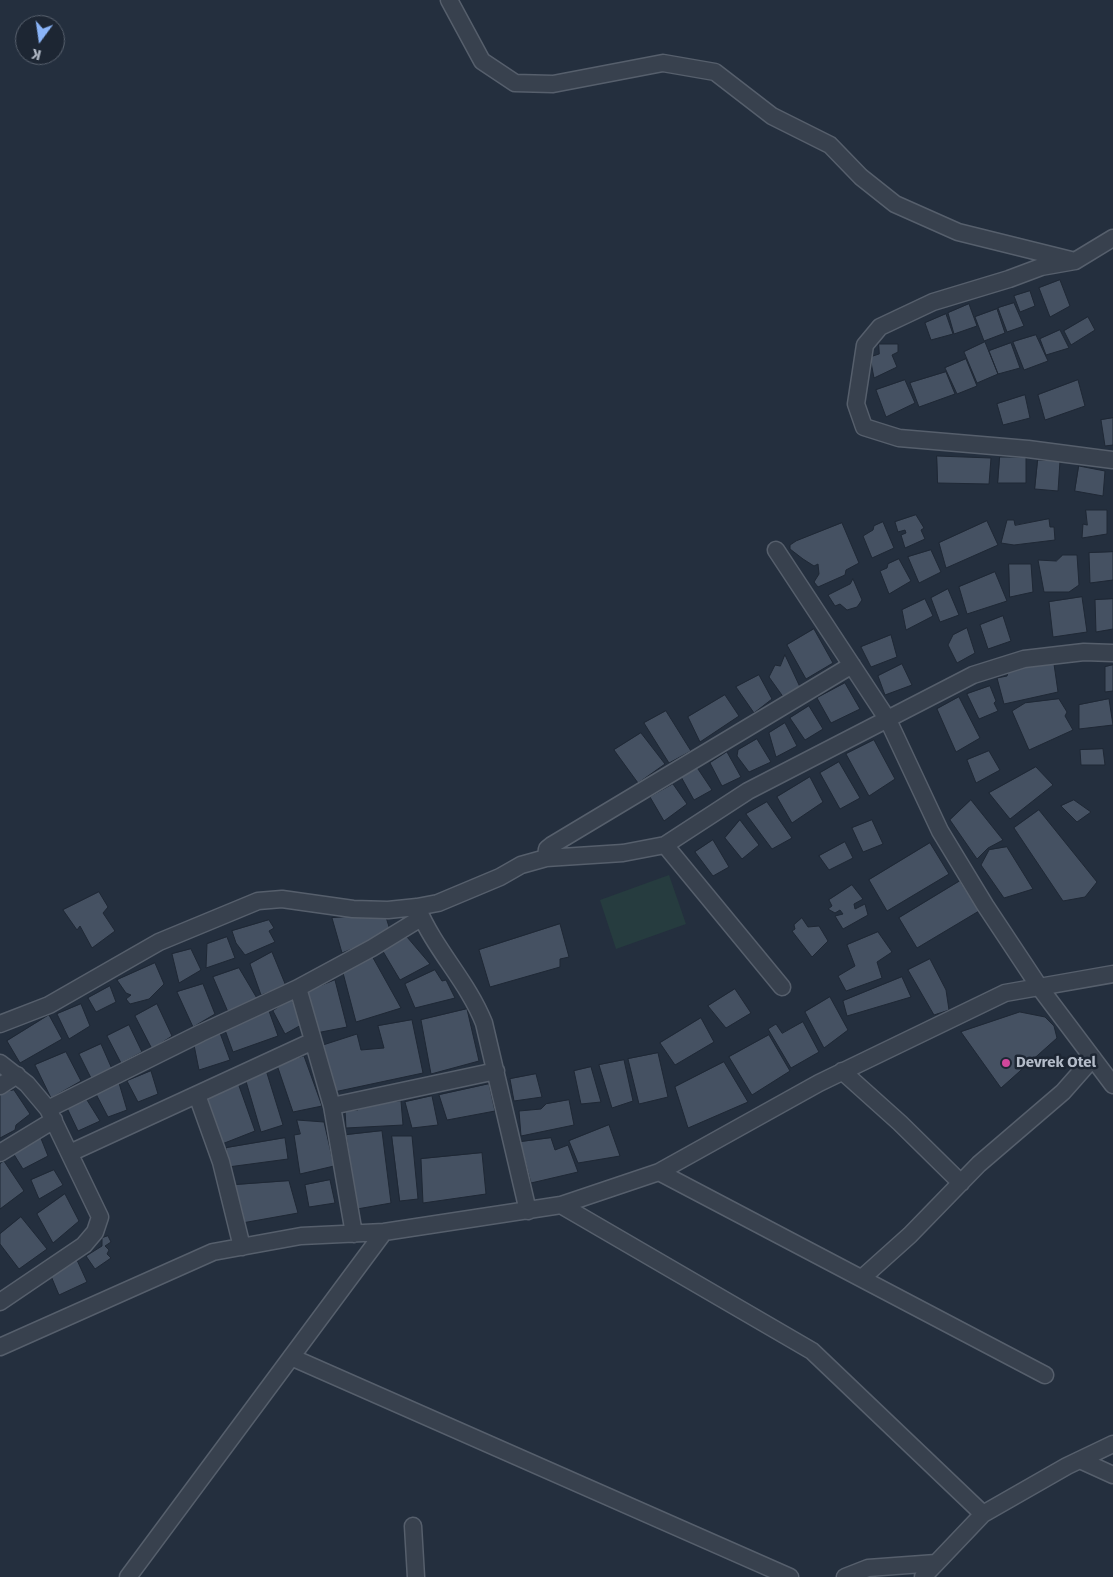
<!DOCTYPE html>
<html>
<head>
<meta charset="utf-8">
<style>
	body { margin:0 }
	#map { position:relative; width:1113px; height:1577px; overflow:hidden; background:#242f3e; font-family:"Fira Sans",sans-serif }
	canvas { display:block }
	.north { position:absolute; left:15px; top:15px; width:50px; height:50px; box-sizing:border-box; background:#1d2633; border:1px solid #59626f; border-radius:50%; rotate:194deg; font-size:14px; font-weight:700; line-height:20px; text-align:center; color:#b4bcc9 }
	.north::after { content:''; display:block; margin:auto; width:18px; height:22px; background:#8ab4f8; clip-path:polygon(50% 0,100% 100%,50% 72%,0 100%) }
</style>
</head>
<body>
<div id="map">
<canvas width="1113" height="1577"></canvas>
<div class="north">K</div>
</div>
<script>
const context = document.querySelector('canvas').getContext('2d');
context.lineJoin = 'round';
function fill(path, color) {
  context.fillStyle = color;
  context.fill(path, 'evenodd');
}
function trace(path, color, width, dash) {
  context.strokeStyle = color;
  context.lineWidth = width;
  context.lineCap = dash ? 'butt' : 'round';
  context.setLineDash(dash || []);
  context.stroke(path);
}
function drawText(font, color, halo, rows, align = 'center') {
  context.font = font + ' "Fira Sans",sans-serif';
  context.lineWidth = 5;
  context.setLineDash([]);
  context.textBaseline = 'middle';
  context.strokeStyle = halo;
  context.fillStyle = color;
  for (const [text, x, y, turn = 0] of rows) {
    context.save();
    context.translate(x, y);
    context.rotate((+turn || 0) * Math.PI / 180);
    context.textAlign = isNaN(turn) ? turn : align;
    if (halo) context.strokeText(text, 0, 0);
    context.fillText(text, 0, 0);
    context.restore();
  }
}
fill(new Path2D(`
	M 669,875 L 686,924 L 616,949 L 600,900 Z`), '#263c3f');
const building = new Path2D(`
	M 1060,280 L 1070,306 L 1050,317 L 1039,288 Z
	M 1030,291 L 1035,306 L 1020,312 L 1014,296 Z
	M 1014,303 L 1024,326 L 1007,332 L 998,308 Z
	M 969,304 L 977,326 L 954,334 L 948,313 Z
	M 997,309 L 1005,333 L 984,341 L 975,317 Z
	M 946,314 L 953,334 L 931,340 L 925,323 Z
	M 1088,317 L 1095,330 L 1071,345 L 1064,331 Z
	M 1060,330 L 1069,348 L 1046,355 L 1040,339 Z
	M 1036,335 L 1048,361 L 1024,370 L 1013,342 Z
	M 985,342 L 998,374 L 977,383 L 964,352 Z
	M 1011,343 L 1020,368 L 998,374 L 989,351 Z
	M 879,344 L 898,344 L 898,352 L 892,355 L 897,367 L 874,378 L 870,357 L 879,354 Z
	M 966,359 L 977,386 L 957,394 L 945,368 Z
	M 946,372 L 955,394 L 919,407 L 910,383 Z
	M 905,380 L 915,403 L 886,417 L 876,390 Z
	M 1078,380 L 1085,406 L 1045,420 L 1038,395 Z
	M 1025,395 L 1030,418 L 1003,425 L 997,404 Z
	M 1113,418 L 1113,445 L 1105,446 L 1101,420 Z
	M 937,456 L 991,458 L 989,484 L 938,483 Z
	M 1000,457 L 1026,457 L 1026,483 L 998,483 Z
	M 1038,460 L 1060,461 L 1058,491 L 1035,489 Z
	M 1079,466 L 1105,471 L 1103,496 L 1075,491 Z
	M 1086,510 L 1107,510 L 1107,534 L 1082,538 L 1083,524 L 1087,525 Z
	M 916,515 L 924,528 L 921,530 L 925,539 L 905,548 L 901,535 L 906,533 L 905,530 L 898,532 L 895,522 Z
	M 1049,519 L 1050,527 L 1054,527 L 1055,540 L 1014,545 L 1001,543 L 1007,520 L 1014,520 L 1015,525 Z
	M 987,521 L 998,545 L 946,568 L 939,543 Z
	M 883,522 L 894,548 L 872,558 L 863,536 L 873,530 L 874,526 Z
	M 842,523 L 859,563 L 846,570 L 845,575 L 818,587 L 814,582 L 819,574 L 818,564 L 814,566 L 803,559 L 790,549 L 790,545 L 796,541 Z
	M 931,550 L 941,572 L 919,583 L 908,557 Z
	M 1113,552 L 1113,580 L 1090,583 L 1089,553 Z
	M 1063,555 L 1077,555 L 1079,585 L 1069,592 L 1044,592 L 1038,560 L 1056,561 Z
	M 899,559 L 911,581 L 889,594 L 880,571 L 887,568 L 888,564 Z
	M 1009,564 L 1031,564 L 1033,592 L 1010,597 Z
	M 995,572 L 1007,601 L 967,614 L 959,587 Z
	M 853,579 L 862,600 L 857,607 L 847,610 L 840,604 L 835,606 L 828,595 L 850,584 Z
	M 948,589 L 959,615 L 940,622 L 931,598 Z
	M 1082,597 L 1087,632 L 1053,637 L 1049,602 Z
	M 925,599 L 933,616 L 906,630 L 902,610 Z
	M 1113,599 L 1113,629 L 1096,632 L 1095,600 Z
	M 1003,616 L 1011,641 L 988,649 L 980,625 Z
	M 967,628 L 975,653 L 957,663 L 948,645 L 953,635 Z
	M 814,629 L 833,663 L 806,679 L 787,645 Z
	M 891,635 L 897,657 L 871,667 L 861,647 Z
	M 785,655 L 800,687 L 784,698 L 769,677 L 775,665 L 780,666 Z
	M 902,664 L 912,685 L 885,695 L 878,676 Z
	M 1054,664 L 1058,692 L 1004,704 L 997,678 L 1007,676 L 1009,669 Z
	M 1113,665 L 1113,691 L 1105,692 L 1105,667 Z
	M 759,675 L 772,699 L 754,713 L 736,687 Z
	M 845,683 L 860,709 L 831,723 L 817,698 Z
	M 990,686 L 996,701 L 994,703 L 998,711 L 979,719 L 967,694 Z
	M 725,695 L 739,716 L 700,742 L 688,717 Z
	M 959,697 L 980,738 L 956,752 L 937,709 Z
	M 1059,699 L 1067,712 L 1065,716 L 1073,730 L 1029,750 L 1012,711 L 1025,703 Z
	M 1109,699 L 1113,725 L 1079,729 L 1079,705 Z
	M 809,706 L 823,729 L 805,740 L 790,718 Z
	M 666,711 L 691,751 L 669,763 L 644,723 Z
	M 785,723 L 797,746 L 776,757 L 769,733 Z
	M 641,733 L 665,764 L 638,783 L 614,750 Z
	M 757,739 L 771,762 L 749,772 L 737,756 L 738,750 Z
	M 874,740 L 895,779 L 869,796 L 846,754 Z
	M 1103,749 L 1105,765 L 1081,765 L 1080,750 Z
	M 989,751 L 1000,770 L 976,783 L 967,760 Z
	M 727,752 L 741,777 L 722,786 L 710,763 Z
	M 839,762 L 860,798 L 840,809 L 820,773 Z
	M 696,766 L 712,790 L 694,800 L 680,775 Z
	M 1036,767 L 1053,785 L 1010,819 L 989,793 Z
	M 810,777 L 823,802 L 792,823 L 777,797 Z
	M 673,784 L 687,804 L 664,821 L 650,797 Z
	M 971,800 L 1003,840 L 988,848 L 977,859 L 950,820 Z
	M 1074,800 L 1091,812 L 1077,822 L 1061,806 Z
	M 767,802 L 792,838 L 772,849 L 746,814 Z
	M 1039,810 L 1097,882 L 1085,897 L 1063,901 L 1014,828 Z
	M 740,820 L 759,845 L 742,859 L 725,838 Z
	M 872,820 L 883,844 L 863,852 L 852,828 Z
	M 713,840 L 729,867 L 713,876 L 695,852 Z
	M 845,842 L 853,858 L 829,870 L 819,856 Z
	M 930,843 L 949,874 L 887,911 L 869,880 Z
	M 1007,847 L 1033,889 L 1004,898 L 981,865 L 989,850 Z
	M 960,881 L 979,911 L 917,948 L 899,918 Z
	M 852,885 L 863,899 L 854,904 L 855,909 L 865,904 L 868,915 L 843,929 L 835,916 L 843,914 L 840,910 L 835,913 L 828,909 L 832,906 L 829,900 Z
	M 99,892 L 108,907 L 103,913 L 115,931 L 92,948 L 80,926 L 77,930 L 63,910 Z
	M 385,914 L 391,933 L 342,953 L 332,918 Z
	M 802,918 L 808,927 L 819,926 L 828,941 L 812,957 L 792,931 L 795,929 L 794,925 Z
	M 269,920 L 274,928 L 269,931 L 275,942 L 245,955 L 236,943 L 232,931 Z
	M 560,924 L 569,957 L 560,959 L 560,967 L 490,987 L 479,950 Z
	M 878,932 L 892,952 L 877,962 L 882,978 L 846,991 L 838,976 L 855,966 L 847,945 Z
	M 227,937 L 235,958 L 206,968 L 207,944 Z
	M 407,937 L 430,964 L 400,980 L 381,948 Z
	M 191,949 L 201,970 L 179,983 L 172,954 Z
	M 272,952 L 286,986 L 261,995 L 250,964 Z
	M 372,956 L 401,1008 L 356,1022 L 342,969 Z
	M 930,959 L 946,990 L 949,1010 L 934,1015 L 908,970 Z
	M 155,963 L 164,984 L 149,999 L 130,1004 L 126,999 L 131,995 L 126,993 L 117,980 Z
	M 239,968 L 258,1000 L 228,1012 L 213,977 Z
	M 435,970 L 442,981 L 446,980 L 455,998 L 415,1008 L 405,984 Z
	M 902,977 L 911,997 L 847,1016 L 843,1001 Z
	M 335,980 L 347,1027 L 316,1033 L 306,992 Z
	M 203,984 L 215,1014 L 193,1027 L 177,992 Z
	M 110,986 L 116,1002 L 96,1012 L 88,998 Z
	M 735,989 L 751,1013 L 726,1028 L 708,1006 Z
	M 830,997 L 848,1030 L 824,1048 L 805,1012 Z
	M 291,998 L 303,1024 L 285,1034 L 273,1011 Z
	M 81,1004 L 90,1026 L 69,1039 L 57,1014 Z
	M 157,1004 L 172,1036 L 152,1049 L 135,1016 Z
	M 467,1009 L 479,1061 L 431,1074 L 421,1020 Z
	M 269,1011 L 278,1036 L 233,1052 L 225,1030 Z
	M 1020,1012 L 1045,1017 L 1054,1026 L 1057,1038 L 1001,1088 L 961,1032 Z
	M 49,1015 L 62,1039 L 20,1063 L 7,1041 Z
	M 701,1018 L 714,1042 L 675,1065 L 660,1043 Z
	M 412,1020 L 423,1073 L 334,1092 L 323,1045 L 357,1034 L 361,1050 L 384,1048 L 378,1026 Z
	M 803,1022 L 819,1052 L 791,1068 L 768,1029 L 776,1024 L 782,1033 Z
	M 129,1025 L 142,1052 L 121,1063 L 107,1036 Z
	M 220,1033 L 230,1060 L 199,1070 L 194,1045 Z
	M 769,1035 L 790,1071 L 752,1095 L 729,1057 Z
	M 101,1044 L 112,1069 L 91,1078 L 79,1054 Z
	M 66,1052 L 81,1081 L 51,1098 L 35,1065 Z
	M 658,1053 L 668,1097 L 639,1104 L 628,1059 Z
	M 304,1056 L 322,1106 L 293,1112 L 277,1065 Z
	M 624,1060 L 633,1101 L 612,1108 L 599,1065 Z
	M 724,1062 L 748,1102 L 688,1128 L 675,1087 Z
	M 591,1067 L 601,1102 L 581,1104 L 574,1071 Z
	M 266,1070 L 283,1125 L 261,1132 L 245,1078 Z
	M 151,1071 L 158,1094 L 138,1102 L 127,1081 Z
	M 536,1074 L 542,1097 L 514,1101 L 510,1079 Z
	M 119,1083 L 127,1110 L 108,1117 L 96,1094 Z
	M 238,1083 L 255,1131 L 222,1144 L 206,1099 Z
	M 489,1084 L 495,1111 L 447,1120 L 439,1095 Z
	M 14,1090 L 30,1114 L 16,1125 L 15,1130 L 0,1138 L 0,1093 Z
	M 432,1096 L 438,1125 L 412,1128 L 405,1102 Z
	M 87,1100 L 100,1121 L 78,1131 L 67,1108 Z
	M 569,1100 L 574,1125 L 521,1136 L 519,1111 L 541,1109 L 546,1104 Z
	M 401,1101 L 403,1125 L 346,1128 L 345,1110 L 358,1110 L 360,1105 Z
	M 297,1120 L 324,1122 L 334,1166 L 300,1174 L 294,1135 L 300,1134 Z
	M 609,1125 L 620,1156 L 578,1163 L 569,1141 Z
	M 38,1131 L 48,1156 L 23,1169 L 10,1148 Z
	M 382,1131 L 391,1203 L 357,1209 L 346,1135 Z
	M 392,1136 L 412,1136 L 418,1199 L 400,1201 Z
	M 285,1138 L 288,1159 L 228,1167 L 226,1148 Z
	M 551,1138 L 555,1150 L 568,1145 L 578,1172 L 531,1183 L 520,1142 Z
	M 482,1153 L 486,1194 L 423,1203 L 421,1159 Z
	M 4,1161 L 24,1191 L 0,1209 L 0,1164 Z
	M 54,1170 L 63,1185 L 39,1199 L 31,1180 Z
	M 330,1180 L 335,1203 L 309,1207 L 305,1185 Z
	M 289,1181 L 298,1213 L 242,1223 L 234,1185 Z
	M 65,1194 L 79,1221 L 53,1243 L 37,1214 Z
	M 21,1217 L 47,1249 L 19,1269 L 0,1244 L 0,1234 Z
	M 108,1236 L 111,1242 L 105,1246 L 109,1250 L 107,1254 L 111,1258 L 95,1269 L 86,1256 L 102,1246 L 102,1238 Z
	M 77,1260 L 87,1282 L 59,1295 L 51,1276 Z`);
fill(building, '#455162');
trace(building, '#1f2835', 1);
const minor = new Path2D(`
	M 449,0 L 482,61 L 515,83 L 553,84 L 663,63 L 715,72 L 772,116 L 830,145 L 861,177 L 895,204 L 958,232 L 1075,261
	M 1113,238 L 1075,261 L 1041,267 L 1009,279 L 933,302 L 880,327 L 865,345 L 856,404 L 864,427 L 899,438 L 1028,449 L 1113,460
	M 776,550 L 888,720 L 940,831 L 985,905 L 1040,988 L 1113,1085
	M 665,845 L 782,987
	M 546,858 L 547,849 L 552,845 L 852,665
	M 418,909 C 435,950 468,982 484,1023 L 528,1211
	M 298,988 L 332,1106 L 354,1234
	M 0,1024 L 49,1005 L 159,942 L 258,901 L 282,899 L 353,909 L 388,910 L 417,907 L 438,903 L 500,877 L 521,865 L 546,858 L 623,853 L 665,845 L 748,791 L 973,675 L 1024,659 L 1084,652 L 1113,653
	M 0,1063 L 27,1084 L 48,1109 L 100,1217 L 95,1232 L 84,1245 L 0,1302
	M 842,1071 L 900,1123 L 961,1183
	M 0,1086 L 17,1075
	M 197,1095 L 221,1162 L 242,1247
	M 332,1106 L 496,1071
	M 48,1109 L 201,1033 L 298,988 L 372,948 L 421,918
	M 0,1153 L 54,1120
	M 70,1153 L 313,1041
	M 659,1172 L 1045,1375
	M 561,1205 L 812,1351 L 983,1514
	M 862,1278 L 910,1235 L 979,1164 L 1063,1092 L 1093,1058
	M 0,1347 L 213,1252 L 301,1236 L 384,1232 L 561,1205 L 659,1172 L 819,1083 L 1005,993 L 1113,974
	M 291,1357 L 790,1577
	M 1080,1460 L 1113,1475
	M 413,1526 L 416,1577
	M 128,1577 L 384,1232
	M 845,1577 L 868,1568 L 936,1563
	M 923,1577 L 983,1514 L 1067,1466 L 1113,1444`);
trace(minor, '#565f6c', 19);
trace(minor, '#38414e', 16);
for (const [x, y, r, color] of [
	[1006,1063,5,"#d1479c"]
]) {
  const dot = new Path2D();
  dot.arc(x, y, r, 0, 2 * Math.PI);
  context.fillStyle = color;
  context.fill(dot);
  trace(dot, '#1d2633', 2);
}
drawText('bold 15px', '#b4bcc9', '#1d2633', [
	["Devrek Otel",1016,1063]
], 'left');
</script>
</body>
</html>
